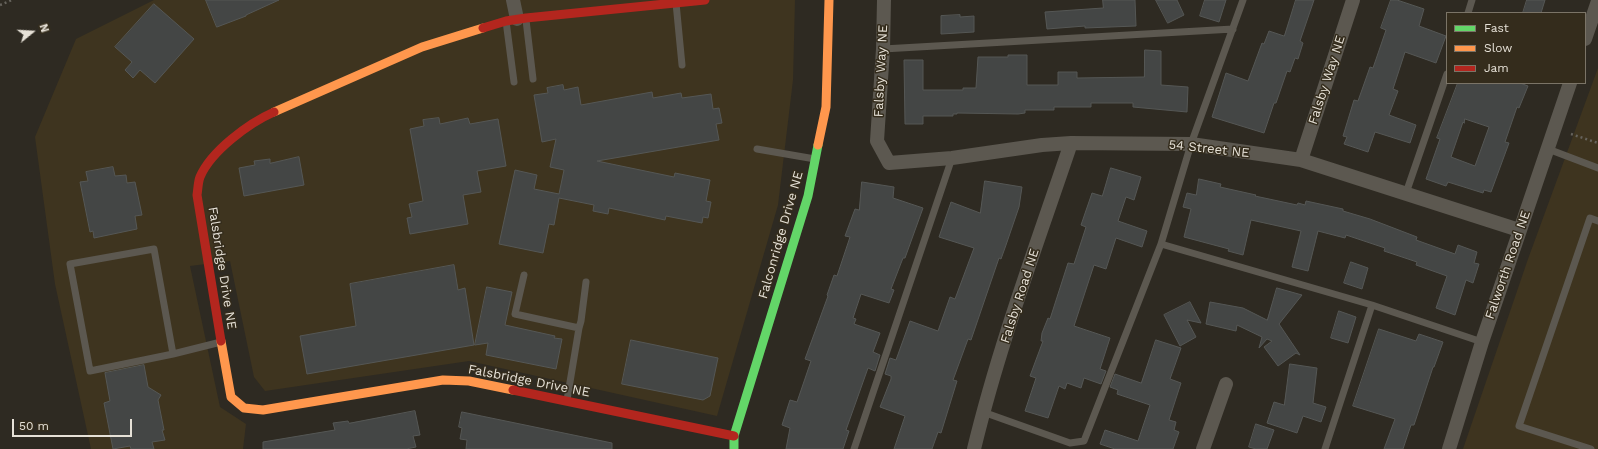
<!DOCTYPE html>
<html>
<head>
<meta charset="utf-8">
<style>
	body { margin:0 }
	#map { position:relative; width:1598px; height:449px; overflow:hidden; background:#2e2a22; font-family:"Work Sans",sans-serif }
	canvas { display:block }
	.legend { position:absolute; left:1446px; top:12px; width:140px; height:72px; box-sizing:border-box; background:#342c1c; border:1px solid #7b7467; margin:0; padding:5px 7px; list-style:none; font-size:12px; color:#e6e1d7 }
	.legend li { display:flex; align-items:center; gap:8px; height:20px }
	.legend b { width:20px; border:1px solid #7b7467 }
	.north { position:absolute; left:12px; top:12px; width:40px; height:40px; -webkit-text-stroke:3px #342c1c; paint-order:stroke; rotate:72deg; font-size:11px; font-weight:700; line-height:16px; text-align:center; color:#e6e1d7 }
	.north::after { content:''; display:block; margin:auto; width:14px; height:18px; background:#e6e1d7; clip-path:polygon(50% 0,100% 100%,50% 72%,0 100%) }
	.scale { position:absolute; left:12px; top:419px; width:120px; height:18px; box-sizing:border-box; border:2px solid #e6e1d7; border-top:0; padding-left:5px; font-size:12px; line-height:14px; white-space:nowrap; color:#e6e1d7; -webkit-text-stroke:3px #342c1c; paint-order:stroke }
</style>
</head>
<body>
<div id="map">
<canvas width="1598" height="449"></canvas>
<ul class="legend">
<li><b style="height:5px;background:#63d668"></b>Fast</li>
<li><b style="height:5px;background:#ff974d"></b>Slow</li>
<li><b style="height:5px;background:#b3261e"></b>Jam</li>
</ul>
<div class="north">N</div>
<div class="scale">50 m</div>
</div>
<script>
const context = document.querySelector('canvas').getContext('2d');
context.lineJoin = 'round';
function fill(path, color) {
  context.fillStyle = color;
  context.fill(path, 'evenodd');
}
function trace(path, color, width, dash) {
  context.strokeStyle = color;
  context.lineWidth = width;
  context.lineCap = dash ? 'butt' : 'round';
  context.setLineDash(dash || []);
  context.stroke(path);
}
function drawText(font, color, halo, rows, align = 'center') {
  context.font = font + ' "Work Sans",sans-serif';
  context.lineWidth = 3;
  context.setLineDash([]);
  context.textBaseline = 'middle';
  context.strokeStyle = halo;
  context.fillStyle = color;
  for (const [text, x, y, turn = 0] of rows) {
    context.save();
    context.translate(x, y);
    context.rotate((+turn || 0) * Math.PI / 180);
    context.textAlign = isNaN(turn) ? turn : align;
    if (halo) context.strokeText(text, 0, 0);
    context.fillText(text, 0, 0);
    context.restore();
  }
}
fill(new Path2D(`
	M 154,0 L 795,0 L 793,80 L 778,205 L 717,416 L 469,361 L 265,391 L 254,377 L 230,261 L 190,266 L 220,407 L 246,424 L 243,449 L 91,449 L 55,284 L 35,137 L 76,39 Z
	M 1598,68 L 1598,449 L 1463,449 L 1528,259 Z`), '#3e341f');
const building = new Path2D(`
	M 206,0 L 279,0 L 246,15 L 246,16 L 217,27 Z
	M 1103,0 L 1135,0 L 1136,26 L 1085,28 L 1085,26 L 1047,29 L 1045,12 L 1103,8 Z
	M 1156,0 L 1177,0 L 1184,15 L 1168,23 Z
	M 1205,0 L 1226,0 L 1219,22 L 1200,16 Z
	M 1296,0 L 1314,0 L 1300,41 L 1303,43 L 1298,59 L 1295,58 L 1290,72 L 1287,71 L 1276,103 L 1274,103 L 1264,133 L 1212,117 L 1226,73 L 1248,81 L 1262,43 L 1264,44 L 1269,31 L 1284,36 Z
	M 1391,0 L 1397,0 L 1424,9 L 1419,26 L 1446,36 L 1436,63 L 1405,52 L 1393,89 L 1398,91 L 1389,115 L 1416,125 L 1410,143 L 1375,132 L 1368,152 L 1344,144 L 1347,137 L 1343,136 L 1354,100 L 1358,101 L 1370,67 L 1373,68 L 1386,30 L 1381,28 Z
	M 1527,0 L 1545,0 L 1541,13 L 1523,13 Z
	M 154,4 L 194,39 L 155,83 L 140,70 L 133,78 L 125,70 L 132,62 L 115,47 Z
	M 960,15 L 960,17 L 974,16 L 974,32 L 941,34 L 941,16 Z
	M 1145,50 L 1161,51 L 1161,85 L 1188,87 L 1187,112 L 1133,107 L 1133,103 L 1091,103 L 1091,107 L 1054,107 L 1054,110 L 1025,110 L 1025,113 L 1018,114 L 957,113 L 957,114 L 953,114 L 953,116 L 923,116 L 923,124 L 905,124 L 904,60 L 923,60 L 923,90 L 963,90 L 963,88 L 976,88 L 978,57 L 1008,57 L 1008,55 L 1027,55 L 1027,85 L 1058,85 L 1058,72 L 1077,72 L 1077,78 L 1144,77 Z
	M 1458,83 L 1520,83 L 1528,86 L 1519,108 L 1517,107 L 1505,142 L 1509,143 L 1491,192 L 1484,190 L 1483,193 L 1448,182 L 1446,186 L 1426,179 L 1440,139 L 1437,138 ZM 1465,119 L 1489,127 L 1475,166 L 1451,157 L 1463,122 L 1464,123 Z
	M 563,85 L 564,90 L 578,87 L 581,105 L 652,92 L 653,98 L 681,93 L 682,98 L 711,94 L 713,109 L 719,108 L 722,123 L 716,124 L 719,140 L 597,161 L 674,177 L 675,173 L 710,180 L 706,201 L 711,202 L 708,218 L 703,217 L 702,223 L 666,216 L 665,220 L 609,208 L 608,214 L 593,211 L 594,205 L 559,198 L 554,225 L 549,224 L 543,253 L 499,244 L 515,170 L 537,175 L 534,189 L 559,194 L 564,170 L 550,167 L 556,139 L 542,142 L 534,95 L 548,93 L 547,88 Z
	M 439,118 L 440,124 L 468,118 L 470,124 L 498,119 L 506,166 L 477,171 L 481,192 L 463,195 L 468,224 L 410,234 L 407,218 L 412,217 L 409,204 L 423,201 L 410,129 L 424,126 L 423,120 Z
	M 299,157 L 304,185 L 244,196 L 239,168 L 255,165 L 254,161 L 270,159 L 270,163 Z
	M 113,167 L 115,176 L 126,175 L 127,183 L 135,182 L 142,215 L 135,216 L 137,229 L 94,238 L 93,231 L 90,232 L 80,182 L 88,181 L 86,172 Z
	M 1111,168 L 1141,177 L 1134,200 L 1126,197 L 1118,221 L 1147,231 L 1142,247 L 1116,238 L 1106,269 L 1094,265 L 1074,326 L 1110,338 L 1100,369 L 1106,371 L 1101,384 L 1084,378 L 1081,388 L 1067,383 L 1065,389 L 1059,386 L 1048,418 L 1025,411 L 1036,378 L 1030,376 L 1043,341 L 1041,341 L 1042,333 L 1048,318 L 1050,319 L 1068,263 L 1074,264 L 1086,227 L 1081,225 L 1092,193 L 1102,196 Z
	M 1199,179 L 1221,184 L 1220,187 L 1256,195 L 1255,196 L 1297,205 L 1298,203 L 1305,205 L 1306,201 L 1343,209 L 1343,211 L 1370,219 L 1417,237 L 1416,240 L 1455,254 L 1458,245 L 1477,252 L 1474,263 L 1479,264 L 1473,283 L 1466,280 L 1455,315 L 1436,308 L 1447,276 L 1416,265 L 1417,262 L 1384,251 L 1385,248 L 1346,235 L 1345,238 L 1318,231 L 1308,271 L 1292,267 L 1301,231 L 1251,220 L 1243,255 L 1228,251 L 1229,249 L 1184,237 L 1191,209 L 1183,207 L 1187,193 L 1196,195 Z
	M 985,181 L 1022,187 L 1019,207 L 1006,245 L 1001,259 L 999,258 L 971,340 L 968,339 L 953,380 L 957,381 L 941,433 L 938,432 L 932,449 L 894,449 L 905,416 L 880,407 L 891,379 L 891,376 L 885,374 L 890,358 L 896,360 L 910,321 L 938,331 L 950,297 L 955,299 L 974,248 L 939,237 L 951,202 L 980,213 Z
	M 862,182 L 894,187 L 893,198 L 923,208 L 905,258 L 903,258 L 891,289 L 894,290 L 889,303 L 861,294 L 853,318 L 856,319 L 854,324 L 880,333 L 873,352 L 880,355 L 875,371 L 868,368 L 846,430 L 849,431 L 843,449 L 786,449 L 790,428 L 782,425 L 790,400 L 797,402 L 811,361 L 805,359 L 828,296 L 827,295 L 834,275 L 837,276 L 850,237 L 845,236 L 855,209 L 859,210 Z
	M 1351,262 L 1368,268 L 1362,289 L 1344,283 Z
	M 454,265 L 458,290 L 465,288 L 474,345 L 307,374 L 300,336 L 356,326 L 350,284 Z
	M 487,287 L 512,292 L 505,325 L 555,336 L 554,338 L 562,339 L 556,369 L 486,355 L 488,343 L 475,345 Z
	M 1277,288 L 1302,295 L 1279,324 L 1300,355 L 1296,353 L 1278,366 L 1264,347 L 1272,341 L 1267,339 L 1259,348 L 1262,337 L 1237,325 L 1236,331 L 1206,324 L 1210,302 L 1243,308 L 1267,320 Z
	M 1190,302 L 1201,323 L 1187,320 L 1196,337 L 1180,346 L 1164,315 Z
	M 1339,311 L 1356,317 L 1348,343 L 1331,338 Z
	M 1379,329 L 1416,341 L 1419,334 L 1443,342 L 1434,367 L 1433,367 L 1414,425 L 1411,425 L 1403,449 L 1384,449 L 1395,419 L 1353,406 Z
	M 631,340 L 718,358 L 710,396 L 703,400 L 622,384 Z
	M 1156,340 L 1181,348 L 1170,379 L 1181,383 L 1169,420 L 1176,422 L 1174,430 L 1179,432 L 1173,449 L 1115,449 L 1100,444 L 1105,430 L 1138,441 L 1150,405 L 1117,394 L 1118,390 L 1110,387 L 1115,374 L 1141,383 Z
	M 1290,364 L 1317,368 L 1313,403 L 1326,407 L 1321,422 L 1303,416 L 1297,433 L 1267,423 L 1274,402 L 1284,405 Z
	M 144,365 L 148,387 L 161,395 L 158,400 L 164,430 L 162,430 L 165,440 L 152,442 L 154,449 L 131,449 L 130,446 L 113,449 L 104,403 L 110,401 L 105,373 Z
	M 415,411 L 420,435 L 413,436 L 416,447 L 406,449 L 263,449 L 263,442 L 335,430 L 333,423 L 348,421 L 349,423 Z
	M 462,412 L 612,443 L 612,449 L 466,449 L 467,440 L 460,439 L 462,428 L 459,427 Z
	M 1256,424 L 1274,430 L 1267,449 L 1256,449 L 1249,447 Z`);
fill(building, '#444645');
trace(building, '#555755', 1);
trace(new Path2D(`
	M 0,5 L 12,0
	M 1571,134 L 1598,143`), '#66635c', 2.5, [2, 3]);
trace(new Path2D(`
	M 1243,0 L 1191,144 L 1161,244 L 1372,305 L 1325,449
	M 676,3 L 682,65
	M 1468,13 L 1472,0
	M 526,20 L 533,79
	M 506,21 L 514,82
	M 883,49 L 1233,29
	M 757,149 L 815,159
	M 1548,149 L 1598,168
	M 1406,193 L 1447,74
	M 154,249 L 173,354 L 90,371 L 70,264 Z
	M 524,275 L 515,314 L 579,328
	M 1372,305 L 1482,342
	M 173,354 L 221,342
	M 567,400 L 579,328 L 581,321 L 586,282
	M 983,412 L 1070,443 L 1084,441 L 1161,244
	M 854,449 L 952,158
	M 1591,449 L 1519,426 L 1590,218 L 1598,221`), '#5c5850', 7);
trace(new Path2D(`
	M 513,0 L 517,19
	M 884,0 L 883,49 L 877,141 L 889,163 L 952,158 L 1042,145 L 1071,143 L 1191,144 L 1301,160 L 1519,230
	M 1585,39 L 1598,1
	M 1301,160 L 1353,0
	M 974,449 C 999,345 1037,244 1071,143
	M 1203,449 L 1226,384
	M 1449,449 L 1482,342 L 1570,83`), '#5c5850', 14);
trace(new Path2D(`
	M 734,448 L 734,436 L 808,196 L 818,145`), '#63d668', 9);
trace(new Path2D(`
	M 274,112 L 422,47 L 483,28
	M 818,145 L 826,107 L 829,0
	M 221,341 L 231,397 L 244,408 L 263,410 L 443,380 L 469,381 L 513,390`), '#ff974d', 9);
trace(new Path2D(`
	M 483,28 L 506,21 L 526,18 L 705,0
	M 221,341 L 197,195 C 198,189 198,182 200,177 C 211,151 249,123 274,112
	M 513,390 L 734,436`), '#b3261e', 9);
drawText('13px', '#e6e1d7', '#342c1c', [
	["Falsby Way NE",881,71,-87],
	["Falsby Way NE",1327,80,-72],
	["54 Street NE",1209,149,6],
	["Falconridge Drive NE",781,235,-74],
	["Falworth Road NE",1508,265,-71],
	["Falsbridge Drive NE",222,268,81],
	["Falsby Road NE",1020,296,-72],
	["Falsbridge Drive NE",529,381,11]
]);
</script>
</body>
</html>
